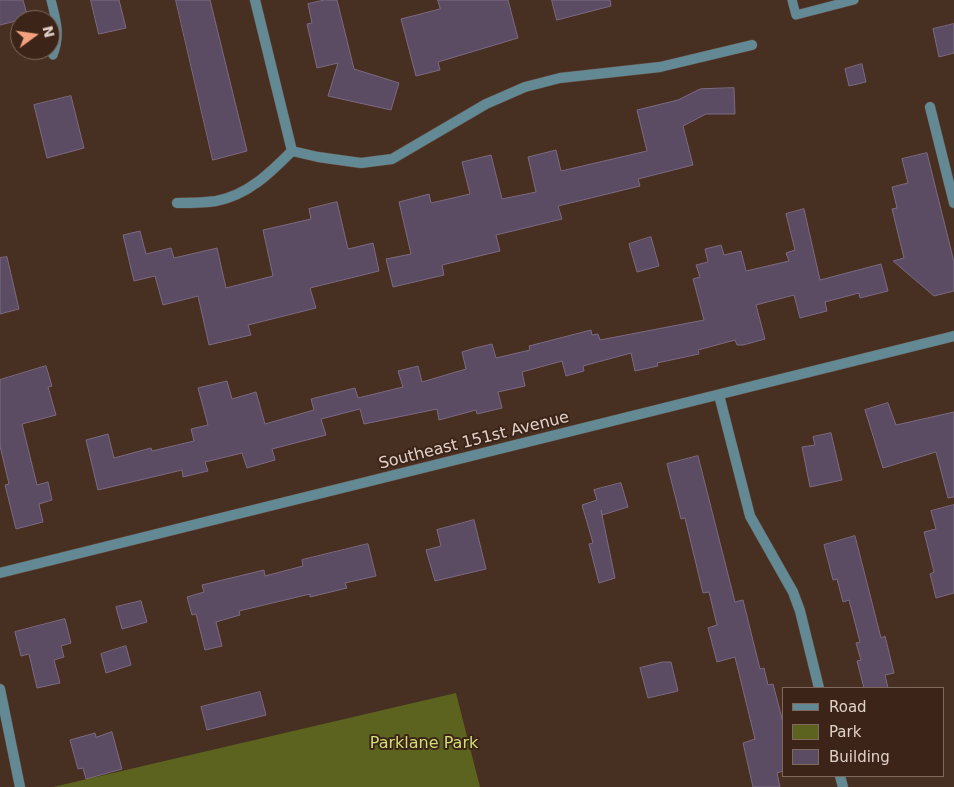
<!DOCTYPE html>
<html>
<head>
<meta charset="utf-8">
<style>
	body { margin:0 }
	#map { position:relative; width:954px; height:787px; overflow:hidden; background:#472f22; font-family:"DejaVu Sans",sans-serif }
	canvas { display:block }
	.legend { position:absolute; left:782px; top:687px; width:162px; height:90px; box-sizing:border-box; background:#3c2518; border:1px solid #7e695e; margin:0; padding:6px 9px; list-style:none; font-size:15px; color:#e0d0c8 }
	.legend li { display:flex; align-items:center; gap:10px; height:25px }
	.legend b { width:25px; border:1px solid #7e695e }
	.north { position:absolute; left:10px; top:10px; width:50px; height:50px; box-sizing:border-box; background:#3c2518; border:1px solid #7e695e; border-radius:50%; rotate:76deg; font-size:14px; font-weight:700; line-height:20px; text-align:center; color:#e0d0c8 }
	.north::after { content:''; display:block; margin:auto; width:18px; height:22px; background:#f2a080; clip-path:polygon(50% 0,100% 100%,50% 72%,0 100%) }
</style>
</head>
<body>
<div id="map">
<canvas width="954" height="787"></canvas>
<ul class="legend">
<li><b style="height:6px;background:#638994"></b>Road</li>
<li><b style="height:14px;background:#5b631e"></b>Park</li>
<li><b style="height:14px;background:#5c4c63"></b>Building</li>
</ul>
<div class="north">N</div>
</div>
<script>
const context = document.querySelector('canvas').getContext('2d');
context.lineJoin = 'round';
function fill(path, color) {
  context.fillStyle = color;
  context.fill(path, 'evenodd');
}
function trace(path, color, width, dash) {
  context.strokeStyle = color;
  context.lineWidth = width;
  context.lineCap = dash ? 'butt' : 'round';
  context.setLineDash(dash || []);
  context.stroke(path);
}
function drawText(font, color, halo, rows, align = 'center') {
  context.font = font + ' "DejaVu Sans",sans-serif';
  context.lineWidth = 4;
  context.setLineDash([]);
  context.textBaseline = 'middle';
  context.strokeStyle = halo;
  context.fillStyle = color;
  for (const [text, x, y, turn = 0] of rows) {
    context.save();
    context.translate(x, y);
    context.rotate((+turn || 0) * Math.PI / 180);
    context.textAlign = isNaN(turn) ? turn : align;
    if (halo) context.strokeText(text, 0, 0);
    context.fillText(text, 0, 0);
    context.restore();
  }
}
fill(new Path2D(`
	M 456,693 L 480,787 L 53,787 Z`), '#5b631e');
const building = new Path2D(`
	M 0,0 L 23,0 L 28,18 L 0,25 Z
	M 91,0 L 119,0 L 126,28 L 99,34 Z
	M 176,0 L 210,0 L 247,151 L 213,160 Z
	M 325,0 L 337,0 L 354,69 L 399,83 L 391,110 L 328,96 L 338,63 L 317,68 L 307,24 L 312,23 L 308,4 Z
	M 438,0 L 508,0 L 518,38 L 438,62 L 440,70 L 416,76 L 401,19 L 440,9 Z
	M 552,0 L 610,0 L 611,6 L 557,20 Z
	M 954,24 L 954,53 L 939,57 L 933,29 Z
	M 862,64 L 866,82 L 849,86 L 845,69 Z
	M 734,88 L 735,114 L 706,114 L 683,126 L 693,165 L 638,179 L 640,186 L 558,206 L 562,219 L 496,235 L 500,251 L 442,265 L 444,275 L 393,287 L 386,259 L 411,254 L 399,202 L 429,194 L 431,203 L 470,194 L 462,162 L 491,155 L 502,199 L 536,192 L 528,157 L 556,150 L 561,171 L 647,151 L 637,110 L 678,100 L 700,89 Z
	M 71,96 L 84,148 L 47,158 L 34,105 Z
	M 927,153 L 954,262 L 954,291 L 934,296 L 893,261 L 904,258 L 892,209 L 897,208 L 892,187 L 908,183 L 902,159 Z
	M 337,202 L 348,249 L 373,243 L 379,271 L 310,288 L 316,308 L 248,325 L 251,335 L 209,345 L 198,296 L 163,305 L 155,276 L 134,281 L 123,235 L 140,231 L 146,254 L 171,248 L 174,258 L 217,248 L 226,288 L 273,276 L 263,230 L 311,219 L 309,209 Z
	M 804,209 L 820,280 L 881,264 L 888,291 L 860,298 L 859,293 L 825,302 L 827,311 L 800,318 L 794,295 L 756,305 L 765,339 L 743,345 L 737,345 L 735,340 L 698,350 L 699,354 L 657,363 L 658,366 L 635,371 L 631,353 L 583,366 L 584,371 L 566,376 L 562,361 L 522,372 L 525,386 L 498,392 L 502,408 L 477,414 L 476,410 L 439,420 L 437,409 L 364,424 L 360,409 L 321,419 L 326,435 L 272,449 L 275,460 L 247,468 L 242,453 L 205,462 L 208,471 L 183,477 L 182,470 L 98,490 L 86,440 L 108,434 L 114,458 L 151,448 L 152,451 L 194,441 L 191,429 L 208,425 L 198,388 L 227,381 L 232,399 L 256,392 L 265,424 L 314,410 L 311,399 L 355,388 L 358,398 L 403,387 L 398,371 L 418,366 L 422,382 L 466,369 L 462,352 L 475,348 L 492,344 L 496,358 L 530,350 L 529,346 L 591,330 L 592,335 L 598,334 L 600,340 L 704,320 L 693,279 L 700,277 L 696,265 L 708,262 L 705,249 L 721,245 L 724,255 L 741,251 L 746,271 L 789,261 L 786,253 L 795,250 L 786,214 Z
	M 651,237 L 659,266 L 637,272 L 629,244 Z
	M 7,257 L 19,309 L 0,314 L 0,258 Z
	M 46,366 L 52,386 L 48,387 L 56,415 L 22,424 L 37,485 L 48,482 L 52,500 L 39,504 L 43,522 L 16,529 L 5,485 L 9,484 L 0,446 L 0,380 Z
	M 888,403 L 896,425 L 954,412 L 954,497 L 948,498 L 936,452 L 883,468 L 865,410 Z
	M 831,433 L 842,480 L 810,487 L 802,447 L 815,445 L 813,437 Z
	M 698,456 L 735,602 L 743,600 L 760,669 L 764,668 L 768,685 L 773,684 L 783,722 L 783,771 L 777,773 L 780,787 L 753,787 L 743,743 L 755,739 L 735,657 L 717,662 L 708,628 L 717,625 L 709,592 L 703,593 L 685,518 L 681,519 L 667,464 Z
	M 621,483 L 628,507 L 602,515 L 601,510 L 615,578 L 599,583 L 589,544 L 593,543 L 582,505 L 597,500 L 594,490 Z
	M 954,505 L 954,593 L 936,598 L 930,574 L 934,572 L 924,532 L 936,529 L 931,511 Z
	M 474,520 L 486,569 L 435,581 L 426,550 L 441,546 L 437,530 Z
	M 855,536 L 881,638 L 885,636 L 894,673 L 885,675 L 888,688 L 864,688 L 857,661 L 861,660 L 856,643 L 860,642 L 849,600 L 843,602 L 837,579 L 833,580 L 824,545 Z
	M 368,544 L 376,576 L 345,583 L 347,588 L 310,597 L 310,594 L 239,611 L 240,615 L 216,622 L 222,646 L 205,650 L 196,614 L 192,615 L 187,597 L 204,592 L 202,585 L 264,570 L 265,576 L 303,566 L 302,560 Z
	M 141,601 L 147,622 L 122,629 L 116,607 Z
	M 65,619 L 71,643 L 61,646 L 64,657 L 54,660 L 60,683 L 37,688 L 29,654 L 21,656 L 15,632 Z
	M 126,646 L 131,665 L 106,673 L 101,654 Z
	M 663,662 L 671,662 L 678,691 L 648,698 L 640,668 Z
	M 260,692 L 266,715 L 207,730 L 201,707 Z
	M 112,732 L 122,769 L 86,779 L 83,768 L 78,769 L 70,740 L 95,733 L 96,737 Z`);
fill(building, '#5c4c63');
trace(building, '#7c6a82', 1);
const service = new Path2D(`
	M 51,0 C 56,20 61,35 53,55
	M 792,0 L 796,15 L 854,0`);
const minor = new Path2D(`
	M 255,0 L 292,151
	M 930,107 L 954,203
	M 292,151 L 318,157 L 361,163 L 392,159 L 486,104 L 525,87 L 560,78 L 660,67 L 752,45
	M 177,203 C 190,203 203,203 216,201 C 248,195 270,173 292,151
	M 719,395 L 750,516 L 793,592 L 800,611 L 819,688
	M 0,573 L 954,336
	M 0,689 L 20,787
	M 840,776 L 843,787`);
trace(service, '#634c40', 10);
trace(minor, '#634c40', 11);
trace(service, '#638994', 9);
trace(minor, '#638994', 10);
drawText('16px', '#e0d0c8', '#3c2518', [
	["Southeast 151st Avenue",474,441,-14]
]);
drawText('16px', '#d1df75', '#3c2518', [
	["Parklane Park",424,744]
]);
</script>
</body>
</html>
